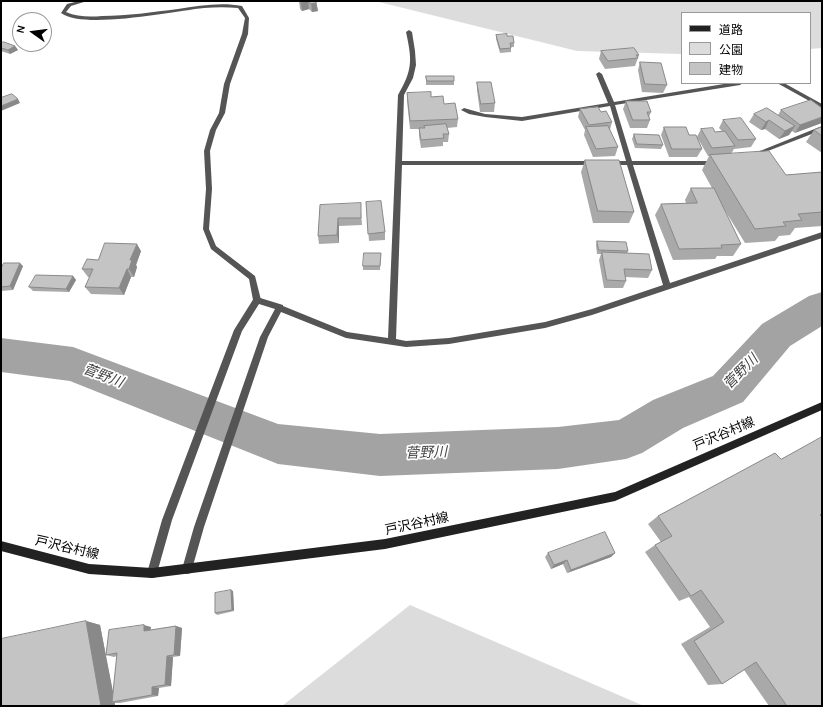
<!DOCTYPE html>
<html>
<head>
<meta charset="utf-8">
<style>
	body { margin:0 }
	#map { position:relative; width:823px; height:707px; overflow:hidden; background:#fff; font-family:Karla,"Noto Sans JP",sans-serif }
	canvas { display:block }
	.frame { position:absolute; inset:0; border:2px solid #000; pointer-events:none }
	.legend { position:absolute; left:681px; top:12px; width:130px; height:72px; box-sizing:border-box; background:#fff; border:1px solid #999; margin:0; padding:5px 7px; list-style:none; font-size:12px; color:#000 }
	.legend li { display:flex; align-items:center; gap:8px; height:20px }
	.legend b { width:20px; border:1px solid #999 }
	.north { position:absolute; left:12px; top:12px; width:40px; height:40px; box-sizing:border-box; background:#fff; border:1px solid #999; border-radius:50%; rotate:284deg; font-size:11px; font-weight:700; line-height:16px; text-align:center; color:#000 }
	.north::after { content:''; display:block; margin:auto; width:14px; height:18px; background:#000; clip-path:polygon(50% 0,100% 100%,50% 72%,0 100%) }
</style>
</head>
<body>
<div id="map">
<canvas width="823" height="707"></canvas>
<div class="frame"></div>
<ul class="legend">
<li><b style="height:5px;background:#222"></b>道路</li>
<li><b style="height:11px;background:#dcdcdc"></b>公園</li>
<li><b style="height:11px;background:#c4c4c4"></b>建物</li>
</ul>
<div class="north">N</div>
</div>
<script>
const context = document.querySelector('canvas').getContext('2d');
context.lineJoin = 'round';
function fill(path, color) {
  context.fillStyle = color;
  context.fill(path, 'evenodd');
}
function trace(path, color, width, dash) {
  context.strokeStyle = color;
  context.lineWidth = width;
  context.lineCap = dash ? 'butt' : 'round';
  context.setLineDash(dash || []);
  context.stroke(path);
}
function drawText(font, color, halo, rows, align = 'center') {
  context.font = font + ' Karla,"Noto Sans JP",sans-serif';
  context.lineWidth = 3.5;
  context.setLineDash([]);
  context.textBaseline = 'middle';
  context.strokeStyle = halo;
  context.fillStyle = color;
  for (const [text, x, y, turn = 0] of rows) {
    context.save();
    context.translate(x, y);
    context.rotate((+turn || 0) * Math.PI / 180);
    context.textAlign = isNaN(turn) ? turn : align;
    if (halo) context.strokeText(text, 0, 0);
    context.fillText(text, 0, 0);
    context.restore();
  }
}
fill(new Path2D(`
	M 375,1 L 822,1 L 822,48 L 810,49 L 810,13 L 682,13 L 682,54 L 577,51 Z
	M 410,605 L 644,706 L 282,706 Z`), '#dcdcdc');
fill(new Path2D(`
	M 822,292 L 822,326 L 790,346 L 743,402 L 683,428 L 642,453 L 626,459 L 558,469 L 380,476 L 278,464 L 70,381 L 1,372 L 1,338 L 73,347 L 278,424 L 380,434 L 558,427 L 619,420 L 653,400 L 713,376 L 762,324 L 809,296 Z`), '#a3a3a3');
fill(new Path2D(`
	M 79,1 L 87,1 L 71,6 L 66,12 C 77,17 90,17 102,16 C 127,16 153,12 178,9 C 199,6 220,2 242,6 L 249,18 L 248,34 L 230,84 L 225,113 L 216,130 L 210,151 L 212,189 L 209,229 L 216,246 L 255,276 L 261,300 L 260,302 L 254,302 L 253,300 L 249,279 L 211,249 L 203,229 L 206,189 L 204,151 L 210,130 L 219,113 L 224,84 L 242,34 L 245,18 L 238,8 C 227,7 216,7 204,8 C 174,11 84,30 61,13 L 67,4 Z`), '#555');
fill(new Path2D(`
	M 409,30 L 412,32 L 415,51 L 416,65 L 413,78 L 404,95 L 402,161 L 595,161 L 598,163 L 595,165 L 402,165 L 396,339 L 406,341 L 449,338 L 545,322 L 592,309 L 663,285 L 627,165 L 608,165 L 605,163 L 608,161 L 626,161 L 610,106 L 522,121 L 485,117 L 469,114 L 461,110 L 464,108 L 485,114 L 522,117 L 608,103 L 596,74 L 599,72 L 602,74 L 614,102 L 730,83 L 743,83 L 740,85 L 615,105 L 632,161 L 717,161 L 720,163 L 717,165 L 633,165 L 670,283 L 822,232 L 822,238 L 592,315 L 545,328 L 449,344 L 406,347 L 346,338 L 281,312 L 268,337 L 204,527 L 192,569 L 191,573 L 187,574 L 183,573 L 182,569 L 194,527 L 260,337 L 275,309 L 259,304 L 242,331 L 172,520 L 157,573 L 156,577 L 152,578 L 148,577 L 147,573 L 162,520 L 234,330 L 254,298 L 257,297 L 283,305 L 283,306 L 347,332 L 388,338 L 398,95 C 413,69 412,60 406,32 Z
	M 777,83 L 784,83 L 822,104 L 822,108 Z
	M 822,126 L 822,130 L 755,156 L 751,156 L 750,155 Z`), '#555');
fill(new Path2D(`
	M 822,402 L 822,410 L 615,501 L 385,549 L 152,578 L 89,574 L 1,551 L 1,541 L 89,564 L 152,568 L 385,539 L 615,492 Z`), '#222');
fill(new Path2D(`
	M 299,1 L 316,1 L 318,11 L 312,12 L 309,9 L 302,11 L 300,9 Z
	M 496,35 L 507,36 L 514,43 L 514,47 L 511,47 L 511,52 L 500,53 L 496,39 Z
	M 1,43 L 15,46 L 18,50 L 10,54 L 1,51 Z
	M 601,51 L 639,55 L 635,66 L 605,69 L 599,59 Z
	M 640,62 L 667,85 L 663,93 L 642,92 L 638,70 Z
	M 426,76 L 454,81 L 454,85 L 426,85 Z
	M 477,82 L 495,103 L 494,112 L 480,112 L 477,90 Z
	M 407,93 L 431,97 L 444,104 L 458,119 L 457,127 L 447,128 L 449,134 L 448,142 L 443,142 L 443,146 L 421,148 L 419,136 L 419,129 L 410,129 L 407,101 Z
	M 626,101 L 651,112 L 649,117 L 650,120 L 647,128 L 630,128 L 623,109 Z
	M 822,108 L 795,133 L 792,131 L 789,135 L 779,139 L 765,129 L 761,130 L 749,122 L 754,114 L 778,115 L 781,110 Z
	M 580,109 L 612,122 L 610,130 L 618,147 L 615,156 L 593,157 L 584,135 L 585,130 L 578,117 Z
	M 723,120 L 756,139 L 751,147 L 734,149 L 731,154 L 786,175 L 822,172 L 822,226 L 795,228 L 790,235 L 779,236 L 775,241 L 745,243 L 721,204 L 741,244 L 733,256 L 717,256 L 715,259 L 673,260 L 655,215 L 661,204 L 686,203 L 685,200 L 691,188 L 712,188 L 702,170 L 709,156 L 708,156 L 697,137 L 702,149 L 697,157 L 669,157 L 661,135 L 664,127 L 697,137 L 701,129 L 715,132 L 722,131 L 719,128 Z
	M 822,127 L 822,153 L 806,142 L 814,130 Z
	M 634,134 L 663,145 L 661,149 L 635,148 L 632,139 Z
	M 585,160 L 634,212 L 629,223 L 593,223 L 581,172 Z
	M 366,202 L 385,232 L 385,240 L 369,241 Z
	M 320,205 L 361,211 L 362,225 L 339,226 L 339,243 L 319,244 L 318,236 Z
	M 597,241 L 628,251 L 627,253 L 652,270 L 648,278 L 625,277 L 626,281 L 623,288 L 604,288 L 599,260 L 601,254 L 597,254 L 596,245 Z
	M 141,251 L 136,265 L 137,267 L 134,277 L 131,277 L 124,295 L 91,294 L 85,287 L 90,277 L 88,277 L 82,269 L 98,260 Z
	M 381,253 L 380,270 L 363,270 L 363,266 Z
	M 23,266 L 13,290 L 1,291 L 1,269 Z
	M 73,276 L 76,280 L 69,292 L 33,291 L 29,287 Z
	M 820,515 L 822,706 L 769,706 L 744,670 L 722,684 L 708,685 L 681,644 L 710,627 L 689,597 L 679,601 L 645,552 L 655,545 L 661,542 L 648,524 L 658,516 Z
	M 548,553 L 615,553 L 611,557 L 567,573 L 563,564 L 551,569 L 545,557 Z
	M 233,591 L 234,611 L 217,615 L 215,613 Z
	M 86,621 L 100,625 L 113,694 L 117,656 L 114,657 L 106,655 L 151,627 L 150,630 L 176,626 L 182,628 L 180,656 L 173,657 L 171,686 L 159,688 L 158,696 L 120,703 L 115,703 L 115,706 L 1,706 Z`), '#a9a9a9');
fill(new Path2D(`
	M 308,1 L 309,9 L 302,11 L 301,3 Z
	M 311,1 L 316,1 L 318,11 L 312,12 Z
	M 15,46 L 18,50 L 10,54 L 8,50 Z
	M 18,99 L 20,103 L 1,111 L 1,106 Z
	M 822,117 L 822,123 L 795,133 L 800,125 Z
	M 769,120 L 765,129 L 761,130 L 766,122 Z
	M 795,126 L 789,135 L 779,139 L 785,131 Z
	M 338,218 L 339,226 L 339,243 L 337,235 Z
	M 137,244 L 141,251 L 136,265 L 137,267 L 134,277 L 129,269 L 130,260 Z
	M 20,263 L 23,266 L 13,290 L 10,286 Z
	M 127,269 L 131,277 L 124,295 L 119,288 Z
	M 73,276 L 76,280 L 69,292 L 66,289 Z
	M 615,553 L 611,557 L 567,573 L 571,570 Z
	M 567,560 L 563,564 L 551,569 L 554,565 Z
	M 231,590 L 233,591 L 234,611 L 232,610 Z
	M 86,621 L 100,625 L 115,702 L 112,702 L 115,703 L 115,706 L 101,706 Z
	M 144,625 L 151,627 L 150,633 L 144,631 Z
	M 176,626 L 182,628 L 180,656 L 174,655 Z
	M 167,656 L 173,657 L 171,686 L 165,685 Z
	M 152,687 L 159,688 L 158,696 L 152,695 Z`), '#898989');
const building = new Path2D(`
	M 299,1 L 315,1 L 316,3 L 311,4 L 308,1 L 301,3 Z
	M 507,34 L 507,36 L 513,36 L 514,43 L 510,43 L 511,48 L 500,49 L 496,35 Z
	M 4,42 L 15,46 L 8,50 L 1,48 L 1,43 Z
	M 634,48 L 639,55 L 636,55 L 638,58 L 608,61 L 601,51 Z
	M 640,62 L 661,63 L 667,85 L 645,84 Z
	M 426,76 L 454,76 L 454,81 L 427,81 Z
	M 477,82 L 491,82 L 495,103 L 481,104 Z
	M 431,92 L 431,97 L 443,96 L 444,104 L 455,103 L 458,119 L 410,121 L 407,93 Z
	M 12,94 L 18,99 L 1,106 L 1,98 Z
	M 811,100 L 822,108 L 822,117 L 800,125 L 781,110 Z
	M 626,101 L 647,101 L 651,112 L 647,112 L 650,120 L 633,120 Z
	M 598,107 L 601,112 L 606,111 L 612,122 L 589,125 L 580,109 Z
	M 767,108 L 795,126 L 785,131 L 769,120 L 766,122 L 754,114 Z
	M 741,118 L 756,139 L 738,140 L 723,120 Z
	M 446,124 L 449,134 L 443,134 L 444,138 L 421,140 L 419,128 L 425,128 L 424,126 Z
	M 608,126 L 618,147 L 596,149 L 586,127 Z
	M 664,127 L 686,127 L 689,135 L 696,135 L 702,149 L 672,149 Z
	M 822,127 L 822,136 L 814,130 Z
	M 713,128 L 715,132 L 725,131 L 735,146 L 712,148 L 701,129 Z
	M 634,134 L 659,135 L 663,145 L 637,144 Z
	M 769,151 L 786,175 L 822,172 L 822,212 L 798,214 L 802,220 L 783,222 L 786,226 L 755,229 L 710,155 Z
	M 585,160 L 619,160 L 634,212 L 598,211 Z
	M 691,188 L 714,188 L 741,244 L 721,245 L 722,248 L 679,249 L 661,204 L 697,203 Z
	M 381,201 L 385,232 L 368,234 L 366,202 Z
	M 361,203 L 361,218 L 338,218 L 337,235 L 318,236 L 320,205 Z
	M 597,241 L 626,242 L 628,251 L 599,250 Z
	M 105,243 L 137,244 L 130,260 L 132,260 L 129,269 L 127,269 L 119,288 L 85,287 L 93,269 L 82,269 L 87,259 L 98,260 Z
	M 602,252 L 649,254 L 652,270 L 624,269 L 626,281 L 607,280 Z
	M 364,253 L 381,253 L 380,266 L 363,266 Z
	M 4,263 L 20,263 L 10,286 L 1,287 L 1,269 Z
	M 36,275 L 73,276 L 66,289 L 29,287 Z
	M 822,437 L 822,513 L 820,515 L 822,517 L 822,706 L 787,706 L 756,662 L 722,684 L 694,641 L 724,622 L 701,590 L 691,596 L 655,545 L 672,536 L 658,516 L 775,453 L 781,459 Z
	M 605,532 L 615,553 L 571,570 L 567,560 L 554,565 L 548,553 Z
	M 231,590 L 232,610 L 215,613 L 215,593 Z
	M 86,621 L 101,706 L 1,706 L 1,639 Z
	M 144,625 L 144,631 L 176,626 L 174,655 L 167,656 L 165,685 L 152,687 L 152,695 L 112,702 L 117,653 L 106,655 L 109,630 Z`);
fill(building, '#c4c4c4');
trace(building, '#898989', 1);
drawText('13px', '#000', '#fff', [
	["戸沢谷村線",724,434,-23],
	["戸沢谷村線",417,524,-12],
	["戸沢谷村線",67,548,13]
]);
drawText('italic 14px', '#444', '#fff', [
	["菅野川",741,372,-45],
	["菅野川",103,376,21],
	["菅野川",426,453,-2]
]);
</script>
</body>
</html>
